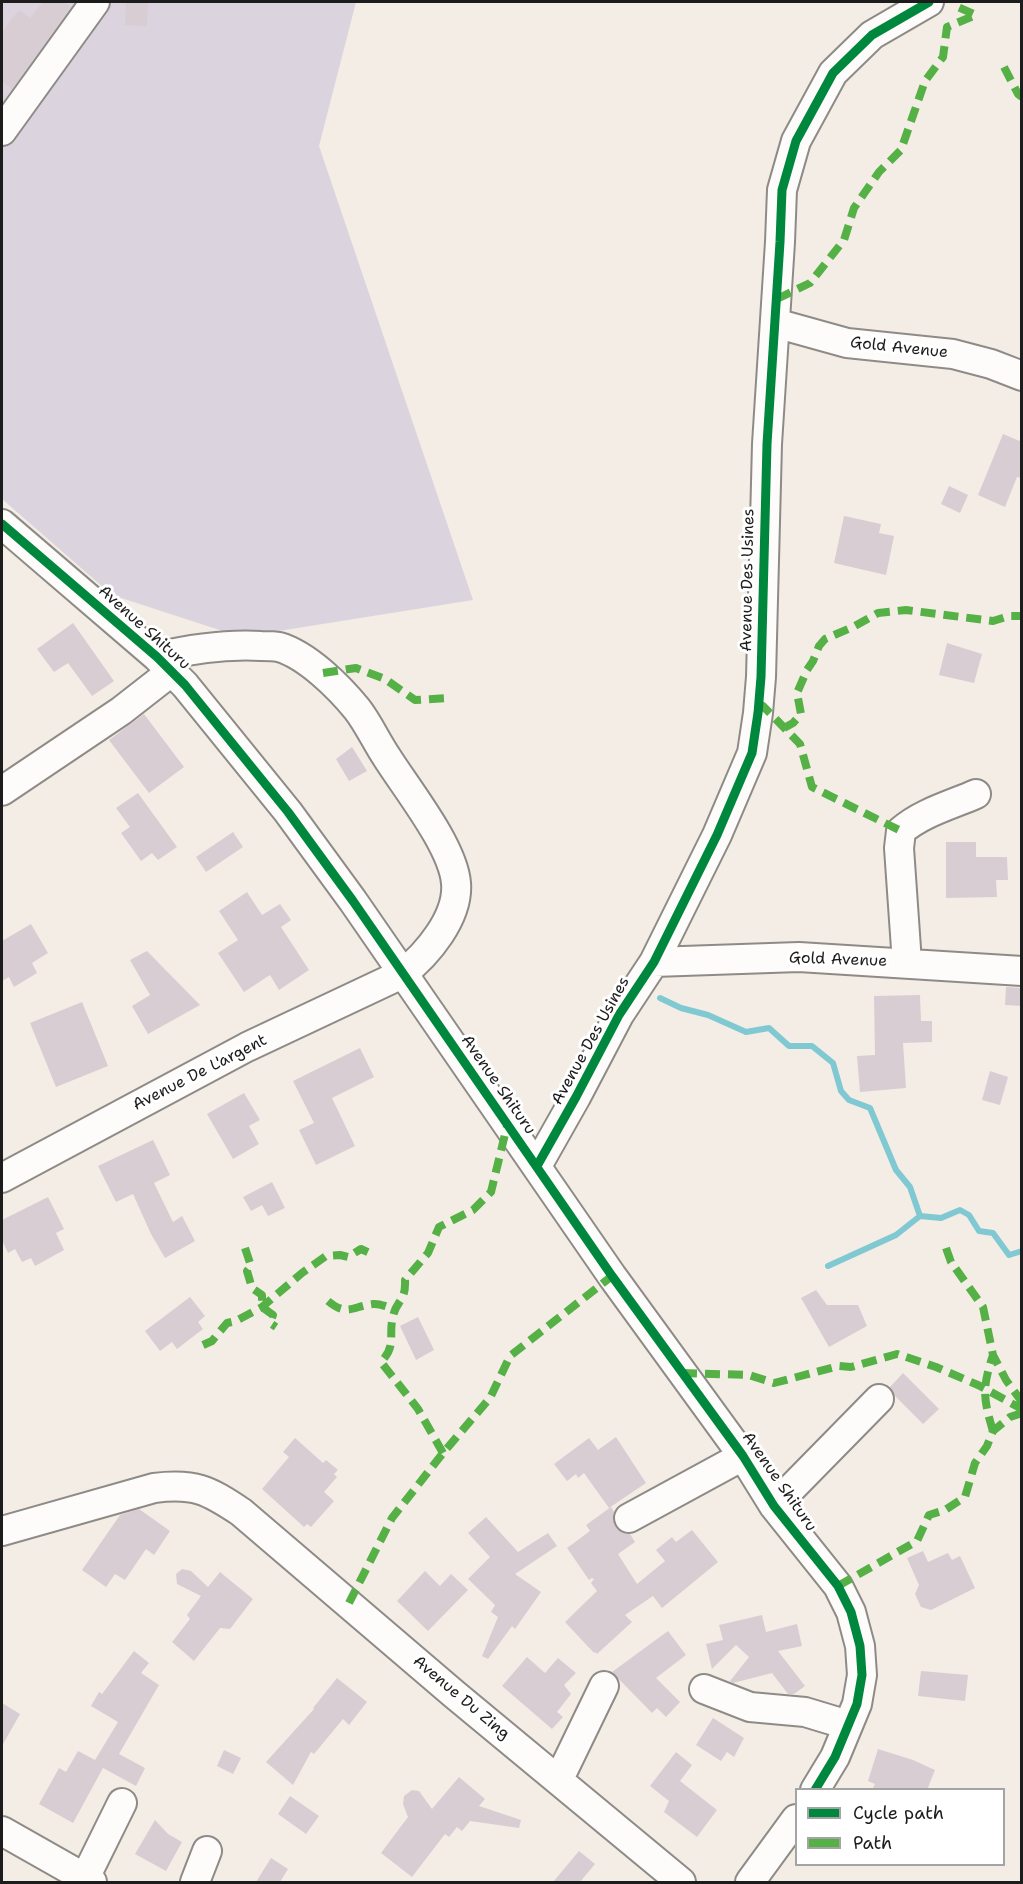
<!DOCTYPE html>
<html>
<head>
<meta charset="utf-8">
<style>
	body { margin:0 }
	#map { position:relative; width:1023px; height:1884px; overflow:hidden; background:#f3ede5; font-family:"Shantell Sans",sans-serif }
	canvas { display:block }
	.frame { position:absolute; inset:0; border:3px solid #1c1c1c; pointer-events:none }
	.legend { position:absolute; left:795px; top:1788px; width:210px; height:78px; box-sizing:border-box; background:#fff; border:2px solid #a4a4a4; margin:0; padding:8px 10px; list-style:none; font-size:18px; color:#1c1c1c }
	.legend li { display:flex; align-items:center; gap:12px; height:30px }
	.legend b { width:30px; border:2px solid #a4a4a4 }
</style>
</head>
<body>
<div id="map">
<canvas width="1023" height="1884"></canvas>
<div class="frame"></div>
<ul class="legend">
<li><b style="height:8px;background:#00873e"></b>Cycle path</li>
<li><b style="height:8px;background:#55b145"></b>Path</li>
</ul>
</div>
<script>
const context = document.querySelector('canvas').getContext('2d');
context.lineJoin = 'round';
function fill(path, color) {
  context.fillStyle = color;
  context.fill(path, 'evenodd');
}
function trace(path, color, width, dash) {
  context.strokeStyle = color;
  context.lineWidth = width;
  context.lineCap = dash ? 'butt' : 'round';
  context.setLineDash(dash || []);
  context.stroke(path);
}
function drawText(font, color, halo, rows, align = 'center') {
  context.font = font + ' "Shantell Sans",sans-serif';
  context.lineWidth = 6;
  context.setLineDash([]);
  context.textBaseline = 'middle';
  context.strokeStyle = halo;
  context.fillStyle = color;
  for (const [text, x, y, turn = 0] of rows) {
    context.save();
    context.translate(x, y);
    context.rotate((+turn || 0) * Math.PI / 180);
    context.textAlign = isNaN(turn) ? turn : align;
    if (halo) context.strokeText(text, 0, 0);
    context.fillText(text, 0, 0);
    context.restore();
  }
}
fill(new Path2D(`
	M 2,2 L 356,2 L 319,146 L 473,600 L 241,637 L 112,595 L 2,499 Z`), '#dbd4de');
trace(new Path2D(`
	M 660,998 L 681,1008 L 708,1015 L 746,1032 L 769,1028 L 789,1046 L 812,1046 L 833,1063 L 841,1091 L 849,1100 L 870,1108 L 896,1170 L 910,1187 L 920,1216 L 941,1218 L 960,1210 L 969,1215 L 979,1231 L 993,1233 L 1009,1255 L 1022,1251
	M 828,1266 L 896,1235 L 920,1216`), '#80c9d2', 6);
fill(new Path2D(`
	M 43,2 L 64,2 L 71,7 L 12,89 L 2,81 L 2,32 L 19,10 L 30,18 Z
	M 126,2 L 148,2 L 147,26 L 125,25 Z
	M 1003,434 L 1022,442 L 1022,478 L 1017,477 L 1005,507 L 978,495 Z
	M 949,486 L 968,495 L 960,513 L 941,504 Z
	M 844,516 L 881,524 L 879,533 L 894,536 L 886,575 L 834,563 Z
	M 73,623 L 114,681 L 92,696 L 68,663 L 54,672 L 37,649 Z
	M 947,643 L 982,654 L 974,683 L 939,675 Z
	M 144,714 L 184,767 L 149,793 L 109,740 Z
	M 352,747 L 367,771 L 349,781 L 336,759 Z
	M 138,793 L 177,847 L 158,860 L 152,853 L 141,861 L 121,833 L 130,827 L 116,808 Z
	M 233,832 L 243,847 L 206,872 L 196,857 Z
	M 946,842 L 976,842 L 976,857 L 1007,857 L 1008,880 L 996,880 L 997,897 L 946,898 Z
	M 247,892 L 262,915 L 280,904 L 291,920 L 281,927 L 309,970 L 279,990 L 270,975 L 244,992 L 218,953 L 238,940 L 219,911 Z
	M 31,924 L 48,953 L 32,963 L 37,973 L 14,987 L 9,977 L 2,981 L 2,941 Z
	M 147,951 L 200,1005 L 148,1034 L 132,1006 L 150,995 L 130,960 Z
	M 1006,987 L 1022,988 L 1022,1006 L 1005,1005 Z
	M 920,995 L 921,1021 L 932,1021 L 932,1042 L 903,1043 L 906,1088 L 860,1092 L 857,1056 L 875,1055 L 874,996 Z
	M 82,1002 L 108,1066 L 56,1087 L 30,1023 Z
	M 360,1048 L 374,1077 L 332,1098 L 355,1146 L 316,1165 L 299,1130 L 314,1123 L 293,1081 Z
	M 990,1071 L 1008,1077 L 1000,1105 L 982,1100 Z
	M 244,1093 L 260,1120 L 249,1126 L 259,1144 L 233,1159 L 207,1114 Z
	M 153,1140 L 170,1175 L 154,1183 L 173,1222 L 182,1216 L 195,1241 L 165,1258 L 151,1234 L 133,1194 L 116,1202 L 98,1166 Z
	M 272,1182 L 285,1208 L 268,1216 L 262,1205 L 251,1211 L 243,1197 Z
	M 48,1197 L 64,1229 L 56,1233 L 64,1250 L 35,1266 L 31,1258 L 22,1262 L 15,1249 L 8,1253 L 2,1240 L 2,1220 Z
	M 816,1290 L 827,1305 L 858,1305 L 867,1326 L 829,1347 L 801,1298 Z
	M 190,1297 L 205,1316 L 198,1322 L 203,1329 L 177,1349 L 172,1342 L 160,1351 L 145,1331 Z
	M 418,1317 L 434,1350 L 416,1360 L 400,1326 Z
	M 903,1373 L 939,1409 L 923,1424 L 895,1396 L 890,1387 Z
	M 616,1437 L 646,1483 L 609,1508 L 584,1473 L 578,1478 L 576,1474 L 567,1481 L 554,1464 L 589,1438 L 598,1450 Z
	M 295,1438 L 323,1463 L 326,1460 L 338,1470 L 334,1474 L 337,1477 L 324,1492 L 334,1501 L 311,1527 L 307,1524 L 304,1527 L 262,1489 L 289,1457 L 283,1452 Z
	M 611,1507 L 614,1512 L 613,1518 L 615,1526 L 621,1532 L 630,1534 L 635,1542 L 618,1554 L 637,1584 L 665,1561 L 656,1550 L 672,1537 L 676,1542 L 692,1530 L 718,1562 L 662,1608 L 653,1596 L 625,1615 L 632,1622 L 597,1654 L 595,1652 L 594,1653 L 565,1622 L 597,1591 L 591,1583 L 594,1579 L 592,1578 L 589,1580 L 567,1548 L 590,1531 L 586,1525 Z
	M 139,1509 L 170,1531 L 154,1555 L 146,1549 L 125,1580 L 115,1574 L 106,1587 L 82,1570 L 120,1515 Z
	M 486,1517 L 518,1552 L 548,1533 L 557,1546 L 515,1574 L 541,1592 L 515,1629 L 512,1626 L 488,1659 L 482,1656 L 498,1617 L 491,1612 L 495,1605 L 468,1579 L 490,1557 L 468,1533 Z
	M 923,1551 L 928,1562 L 948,1553 L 952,1560 L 960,1556 L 975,1588 L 931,1610 L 921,1607 L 915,1594 L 919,1585 L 907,1558 Z
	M 182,1569 L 191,1571 L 208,1587 L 220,1572 L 253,1599 L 230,1629 L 220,1628 L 194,1661 L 172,1642 L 190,1619 L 187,1615 L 201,1596 L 177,1584 L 176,1574 Z
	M 425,1571 L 440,1586 L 451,1574 L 468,1590 L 428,1631 L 397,1601 Z
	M 762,1615 L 766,1632 L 797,1624 L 802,1646 L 778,1651 L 805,1686 L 794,1694 L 788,1694 L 772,1673 L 733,1683 L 730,1681 L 749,1657 L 736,1645 L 712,1669 L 706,1644 L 723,1640 L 719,1625 Z
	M 668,1631 L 686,1655 L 656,1678 L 680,1702 L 666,1717 L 657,1708 L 652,1713 L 612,1672 Z
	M 134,1651 L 149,1663 L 141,1673 L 159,1685 L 119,1754 L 145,1768 L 136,1786 L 103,1768 L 73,1823 L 39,1804 L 59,1768 L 66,1772 L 78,1751 L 95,1760 L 118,1722 L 91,1706 L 99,1692 L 102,1694 Z
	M 527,1657 L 545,1673 L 558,1658 L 576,1673 L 564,1685 L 571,1694 L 557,1712 L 563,1717 L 552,1729 L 502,1686 Z
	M 921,1671 L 968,1675 L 965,1701 L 918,1696 Z
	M 337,1678 L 367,1702 L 349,1725 L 343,1719 L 314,1754 L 311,1752 L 293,1785 L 266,1762 L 314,1709 L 313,1708 Z
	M 2,1703 L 20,1714 L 2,1746 Z
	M 713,1718 L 744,1738 L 734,1757 L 727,1752 L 721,1761 L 696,1745 Z
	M 878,1749 L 913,1760 L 935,1770 L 927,1790 L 872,1790 L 875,1784 L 868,1781 Z
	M 224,1750 L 241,1758 L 233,1774 L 217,1766 Z
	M 676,1752 L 692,1765 L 680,1781 L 717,1810 L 697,1837 L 664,1812 L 669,1801 L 650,1786 Z
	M 459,1777 L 485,1799 L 479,1806 L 521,1820 L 519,1828 L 470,1821 L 462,1831 L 457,1827 L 449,1837 L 445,1834 L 412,1877 L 381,1853 L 408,1817 L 403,1804 L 404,1796 L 412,1790 L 419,1791 L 432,1809 Z
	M 290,1796 L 319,1816 L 306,1834 L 278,1814 Z
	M 155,1820 L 168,1834 L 182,1842 L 166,1871 L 135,1854 Z
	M 579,1851 L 595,1864 L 580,1882 L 553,1882 Z
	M 271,1858 L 288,1869 L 280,1882 L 256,1882 Z`), '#d9cdd4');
const minor = new Path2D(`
	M 2,131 L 95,2
	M 775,323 L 847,343 L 953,354 L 991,364 L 1022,376
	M 2,524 L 157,657 L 185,685 L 288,812 L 353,901 L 612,1276 L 743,1456 L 774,1506 L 838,1586 L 851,1612 L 860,1646 L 862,1675 L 857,1704 L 835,1757 L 815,1790
	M 2,791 L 121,711 L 171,672
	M 654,962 L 799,957 L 1022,971
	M 907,963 L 899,848 L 901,831 C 921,813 951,805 976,794
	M 537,1166 L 576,1097 L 619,1015 L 654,962 L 717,835 L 752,753 L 758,713 L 761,677 L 767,444 L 780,242 L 782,190 L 796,141 L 833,73 L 872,35 L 929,2
	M 2,1178 L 247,1047 L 402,974 C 427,955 459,917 456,883 C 453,846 406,788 386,756 C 376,741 368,723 357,709 C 339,687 307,655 279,647 C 274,646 266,646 261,646 C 225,644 191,649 157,657
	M 774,1506 L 879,1399
	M 629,1518 L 743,1456
	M 2,1531 L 154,1488 C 195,1483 208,1490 241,1512 L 454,1694 L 681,1882
	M 704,1689 L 750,1707 L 805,1712 L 848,1725
	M 559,1779 L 604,1686
	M 2,1831 L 92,1882
	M 83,1882 L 122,1803
	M 195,1882 L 207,1851
	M 750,1882 L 796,1819`);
trace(minor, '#8e8b87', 32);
trace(minor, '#fdfcfb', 28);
trace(new Path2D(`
	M 1004,67 L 1018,94 L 1022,97
	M 777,299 L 810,283 L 844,240 L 854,208 L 879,172 L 901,150 L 925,81 L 943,57 L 947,27 L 976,15 L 958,7 L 957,2
	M 323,673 L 356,668 L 385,679 L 415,700 L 449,698
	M 760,710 L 763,706 L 800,744 L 812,787 L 901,831
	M 784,728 L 793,723 L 801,714 L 797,693 L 807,670 L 813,661 L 819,646 L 825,639 L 855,626 L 878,613 L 906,610 L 993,621 L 1009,616 L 1022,616
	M 245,1248 L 251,1266 L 247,1271 L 252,1288 L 262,1295 L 262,1307 L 273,1315 L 270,1323 L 276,1327
	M 946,1248 L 951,1262 L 983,1307 L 993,1355 L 1006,1380 L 1022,1402
	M 328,1301 C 347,1317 353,1306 373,1304 C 380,1303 389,1308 396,1309
	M 203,1345 L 212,1341 L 227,1323 L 236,1321 L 262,1307 L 302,1273 L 326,1256 L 340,1255 L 348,1257 L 361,1249 L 370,1253
	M 682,1373 L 749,1375 L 774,1383 L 839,1366 L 851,1367 L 897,1354 L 936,1367 L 978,1385 L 1022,1409
	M 993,1431 C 983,1398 982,1388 993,1355
	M 443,1453 L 418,1409 L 381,1362 C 397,1345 388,1336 393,1316 C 397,1299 406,1302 405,1280 L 428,1253 L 439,1227 L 473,1210 L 491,1192 L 507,1126
	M 838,1586 L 917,1541 L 929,1515 L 945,1510 L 965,1497 L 975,1463 L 987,1446 L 993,1431 L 1010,1417 L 1022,1413
	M 349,1603 L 392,1518 L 443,1453 L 490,1398 L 510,1356 L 612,1276`), '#55b145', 8, [15, 8]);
trace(new Path2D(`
	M 2,524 L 157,657 L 185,685 L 288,812 L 353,901 L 612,1276 L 743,1456 L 774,1506 L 838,1586 L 851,1612 L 860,1646 L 862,1675 L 857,1704 L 835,1757 L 815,1790
	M 537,1166 L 576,1097 L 619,1015 L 654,962 L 717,835 L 752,753 L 758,713 L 761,677 L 767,444 L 780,242 L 782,190 L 796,141 L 833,73 L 872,35 L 929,2`), '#00873e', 9);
drawText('16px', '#1c1c1c', '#fff', [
	["Gold Avenue",899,348,6],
	["Avenue Des Usines",748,580,-89],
	["Avenue Shituru",144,628,42],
	["Gold Avenue",838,960,2],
	["Avenue Des Usines",591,1041,-61],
	["Avenue De L'argent",200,1073,-27],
	["Avenue Shituru",498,1085,55],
	["Avenue Shituru",779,1482,55],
	["Avenue Du Zing",461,1698,40]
]);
</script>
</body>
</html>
